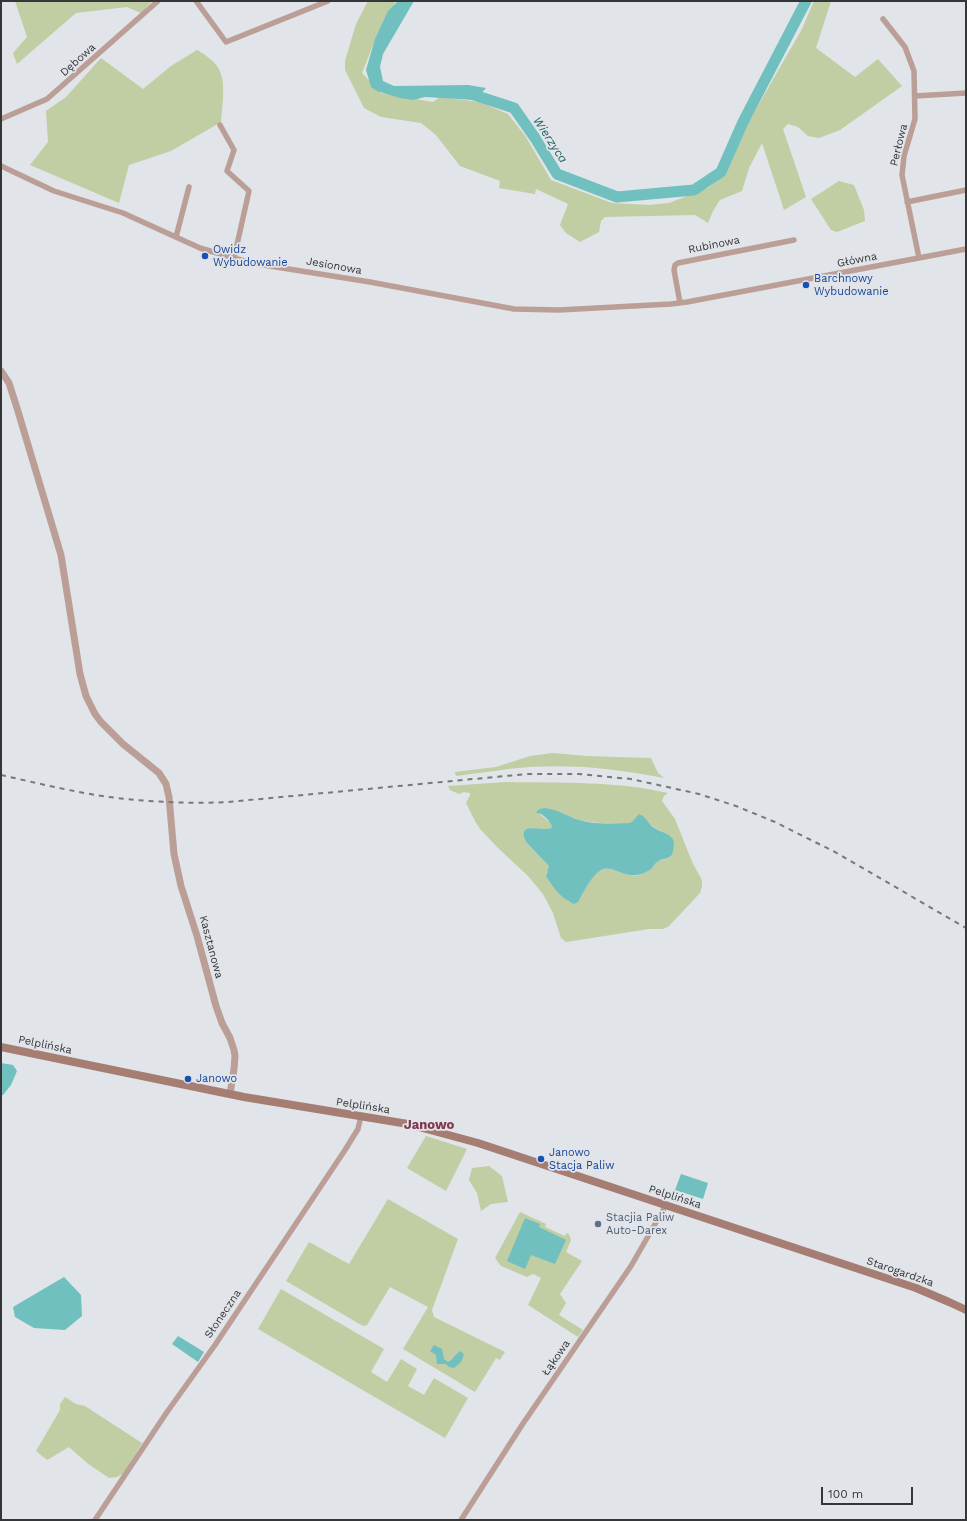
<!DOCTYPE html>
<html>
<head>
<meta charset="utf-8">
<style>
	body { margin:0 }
	#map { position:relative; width:967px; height:1521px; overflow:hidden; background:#e1e4e9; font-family:"Work Sans",sans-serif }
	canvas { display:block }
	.frame { position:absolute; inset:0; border:2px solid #353637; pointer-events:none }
	.scale { position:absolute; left:821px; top:1487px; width:92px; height:18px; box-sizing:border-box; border:2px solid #353637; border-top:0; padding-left:5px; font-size:12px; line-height:14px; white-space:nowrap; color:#353637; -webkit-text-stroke:3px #e1e4e9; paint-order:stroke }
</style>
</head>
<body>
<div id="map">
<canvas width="967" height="1521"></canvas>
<div class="frame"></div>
<div class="scale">100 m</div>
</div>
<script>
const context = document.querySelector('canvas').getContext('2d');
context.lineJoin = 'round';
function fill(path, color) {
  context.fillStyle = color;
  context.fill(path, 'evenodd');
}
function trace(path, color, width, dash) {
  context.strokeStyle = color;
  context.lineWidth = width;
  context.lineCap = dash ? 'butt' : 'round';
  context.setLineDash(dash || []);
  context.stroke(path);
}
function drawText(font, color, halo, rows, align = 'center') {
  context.font = font + ' "Work Sans",sans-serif';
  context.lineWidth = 3.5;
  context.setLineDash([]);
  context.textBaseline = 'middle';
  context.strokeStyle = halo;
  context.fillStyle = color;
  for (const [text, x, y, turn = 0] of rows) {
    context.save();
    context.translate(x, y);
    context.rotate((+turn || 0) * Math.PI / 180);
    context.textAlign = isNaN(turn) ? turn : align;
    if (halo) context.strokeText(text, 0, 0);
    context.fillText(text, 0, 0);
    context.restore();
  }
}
fill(new Path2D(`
	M 15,1 L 152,1 L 141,13 L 127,7 L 76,13 L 17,64 L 13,53 L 27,37 Z
	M 368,1 L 396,1 L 377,35 L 362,73 L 381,93 L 433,102 L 440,97 L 480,102 L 508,114 L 526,137 L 551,180 L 612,203 L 649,205 L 669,203 L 708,188 L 726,174 L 748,123 L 802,29 L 814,1 L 831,1 L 816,48 L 855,77 L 878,59 L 902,86 L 840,130 L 819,138 L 808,136 L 798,127 L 788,124 L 783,129 L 806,197 L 784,210 L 762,143 L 749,168 L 742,191 L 720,200 L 713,211 L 708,223 L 695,215 L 605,217 L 601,221 L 599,232 L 580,242 L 566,233 L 560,225 L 568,204 L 536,189 L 535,194 L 499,188 L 500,181 L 460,166 L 436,135 L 421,123 L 381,117 L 364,108 L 345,70 L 345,61 L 356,24 Z
	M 197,50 C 204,54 212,59 217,66 C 227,79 222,106 221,122 L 171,151 L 129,165 L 119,203 L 30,165 L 48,142 L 46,111 L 66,97 L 101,58 L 143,89 L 171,66 Z
	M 839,181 L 854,185 L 864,210 L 865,221 L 837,232 L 831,230 L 811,199 Z
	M 553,753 L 586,756 L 651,758 L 658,773 L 664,778 C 620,769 574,764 529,767 C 505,769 480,773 456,776 L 455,772 L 496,767 L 530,756 Z
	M 506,782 C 561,783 615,781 668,793 L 664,796 L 662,801 L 675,819 L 693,864 L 702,880 L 702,886 L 700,893 L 669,926 L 663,929 L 649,929 L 566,942 L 561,938 L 553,913 L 543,894 L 528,876 L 497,847 L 480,829 L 475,821 L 466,803 L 470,795 L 470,793 L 464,792 L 459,794 L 450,790 L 448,786 ZM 539,813 L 562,813 L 581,821 L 601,823 L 629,823 L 633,821 L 639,815 C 644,819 648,824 654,827 C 667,835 678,835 672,855 C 667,861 661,858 656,863 C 651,867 649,872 642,874 C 627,881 614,863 601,870 C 591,876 584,892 578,902 L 569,902 C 559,894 551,885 546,873 L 549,869 L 549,866 L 526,842 C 516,820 541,832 551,828 L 552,826 L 550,823 Z
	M 426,1136 L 467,1149 L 446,1191 L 407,1168 Z
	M 489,1166 L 502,1176 L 508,1202 L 491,1204 L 481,1211 L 477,1193 L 469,1180 L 472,1168 Z
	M 388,1199 L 458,1239 L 432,1310 L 434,1317 L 505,1352 L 500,1360 L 496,1358 L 475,1392 L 403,1349 L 428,1307 L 390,1287 L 367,1325 L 363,1326 L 286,1281 L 309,1242 L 349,1264 Z
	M 520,1212 L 546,1224 L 545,1227 L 565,1236 L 566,1233 L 569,1234 L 571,1240 L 566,1252 L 582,1261 L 560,1294 L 566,1303 L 559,1315 L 583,1330 L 578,1337 L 528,1305 L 541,1278 L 533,1274 L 527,1277 L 501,1266 L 495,1258 Z
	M 281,1289 L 384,1349 L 371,1372 L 387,1382 L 401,1359 L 417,1369 L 408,1386 L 424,1395 L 434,1378 L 468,1398 L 445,1438 L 258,1329 Z
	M 65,1397 L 76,1404 L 85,1406 L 142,1443 L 124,1473 L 117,1477 L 109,1478 L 87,1463 L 69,1447 L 47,1460 L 36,1451 L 60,1410 L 60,1404 Z`), '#c1cda3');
fill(new Path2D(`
	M 398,1 L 414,1 L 383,54 L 380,67 L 383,81 L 394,86 L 468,85 L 486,88 L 475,100 L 425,97 L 413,100 L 400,98 L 377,91 L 371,87 L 366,70 L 375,39 L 388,11 Z
	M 544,808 C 557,809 567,816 579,820 C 595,825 613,823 629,823 L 633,821 L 639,814 C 648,818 647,823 653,827 C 667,836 679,833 672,855 C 667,860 661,858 656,863 C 653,866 652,869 648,871 C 627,884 615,863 601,870 C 591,876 584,892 578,902 L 574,904 C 561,899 553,887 546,876 L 549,866 L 526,842 C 516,820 541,832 551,828 L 552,826 C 549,820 542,812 536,813 L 538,810 Z
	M 1,1063 L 13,1065 L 17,1071 L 11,1085 L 3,1095 L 1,1095 Z
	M 681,1174 L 708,1183 L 703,1199 L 675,1190 Z
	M 525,1218 L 540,1224 L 539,1227 L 566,1240 L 555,1264 L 531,1255 L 525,1269 L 507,1261 Z
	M 64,1277 L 81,1295 L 82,1316 L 65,1330 L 34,1328 L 15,1317 L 13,1307 Z
	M 178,1336 L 204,1352 L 198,1362 L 172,1344 Z
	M 434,1345 L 442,1349 L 444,1359 L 448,1362 C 454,1359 455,1354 461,1351 L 464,1355 L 461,1362 L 454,1368 L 449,1367 L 446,1364 L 437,1364 L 436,1355 L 430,1351 Z`), '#6fc0bf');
trace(new Path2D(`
	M 465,92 L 514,108 L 535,138 L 557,174 L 617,197 L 694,190 L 721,172 L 743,122 L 806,1`), '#6fc0bf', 11);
trace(new Path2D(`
	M 196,1 L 226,42 L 328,1
	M 883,19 L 905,47 L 914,71 L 915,119 L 904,156 L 902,175 L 919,258
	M 915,96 L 966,93
	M 1,119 L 47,99 L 158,1
	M 220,125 L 234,150 L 227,171 L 249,191 L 234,258
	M 1,166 L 54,191 L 123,213 L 200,248 L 251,263 L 370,282 L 514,309 L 559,310 L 671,304 L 687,302 L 966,249
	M 907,202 L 966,190
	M 176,237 L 189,187
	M 680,303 L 674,270 L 675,265 L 678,263 L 794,240
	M 95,1520 L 167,1412 L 215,1345 L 345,1150 L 358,1129 L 361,1116
	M 461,1520 L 522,1425 L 631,1266 L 666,1205`), '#bb9f97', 5.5);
trace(new Path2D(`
	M 1,371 L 9,383 L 17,408 L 61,555 L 80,674 L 86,696 L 95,714 L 101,722 L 123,744 L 159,773 L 166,784 L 169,797 L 174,854 L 181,886 L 197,936 L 216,1006 L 222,1023 L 230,1038 L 234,1050 L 235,1056 L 234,1069 L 230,1094`), '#bb9f97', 7);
trace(new Path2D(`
	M 1,1047 L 244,1097 L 408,1124 L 478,1143 L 916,1288 L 949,1302 L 966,1310`), '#a67d72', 8);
trace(new Path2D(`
	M 1,775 C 37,783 73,792 109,797 C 149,802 189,804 228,802 L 527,774 L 579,774 L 631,779 L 699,794 L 736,806 L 775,822 L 835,852 L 966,928`), '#76787a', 2, [5, 5]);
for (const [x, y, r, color] of [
	[205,256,4,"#1a4fb4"],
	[806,285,4,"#1a4fb4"],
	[188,1079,4,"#1a4fb4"],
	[541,1159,4,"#1a4fb4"],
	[598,1224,4,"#5c6f8a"]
]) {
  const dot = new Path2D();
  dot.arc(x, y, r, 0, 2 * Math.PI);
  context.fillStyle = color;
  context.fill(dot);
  trace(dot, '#e1e4e9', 1.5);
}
drawText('11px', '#353637', '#e1e4e9', [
	["Dębowa",78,60,-42],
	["Perłowa",899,145,-76],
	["Rubinowa",714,245,-11],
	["Główna",857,260,-11],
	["Jesionowa",334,266,10],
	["Kasztanowa",211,947,75],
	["Pelplińska",45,1045,12],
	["Pelplińska",363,1106,9],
	["Pelplińska",675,1197,18],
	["Starogardzka",900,1272,19],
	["Słoneczna",223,1314,-56],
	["Łąkowa",556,1358,-55]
]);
drawText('11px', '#164399', '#e1e4e9', [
	["Owidz",213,250],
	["Wybudowanie",213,263],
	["Barchnowy",814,279],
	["Wybudowanie",814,292],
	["Janowo",196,1079],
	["Janowo",549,1153],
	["Stacja Paliw",549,1166]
], 'left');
drawText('11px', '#4e5e75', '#e1e4e9', [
	["Stacjia Paliw",606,1218],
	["Auto-Darex",606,1231]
], 'left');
drawText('italic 12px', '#206262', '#e1e4e9', [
	["Wierzyca",550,140,57]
]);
drawText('bold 13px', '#80394e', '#e1e4e9', [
	["Janowo",429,1125]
]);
</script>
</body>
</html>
